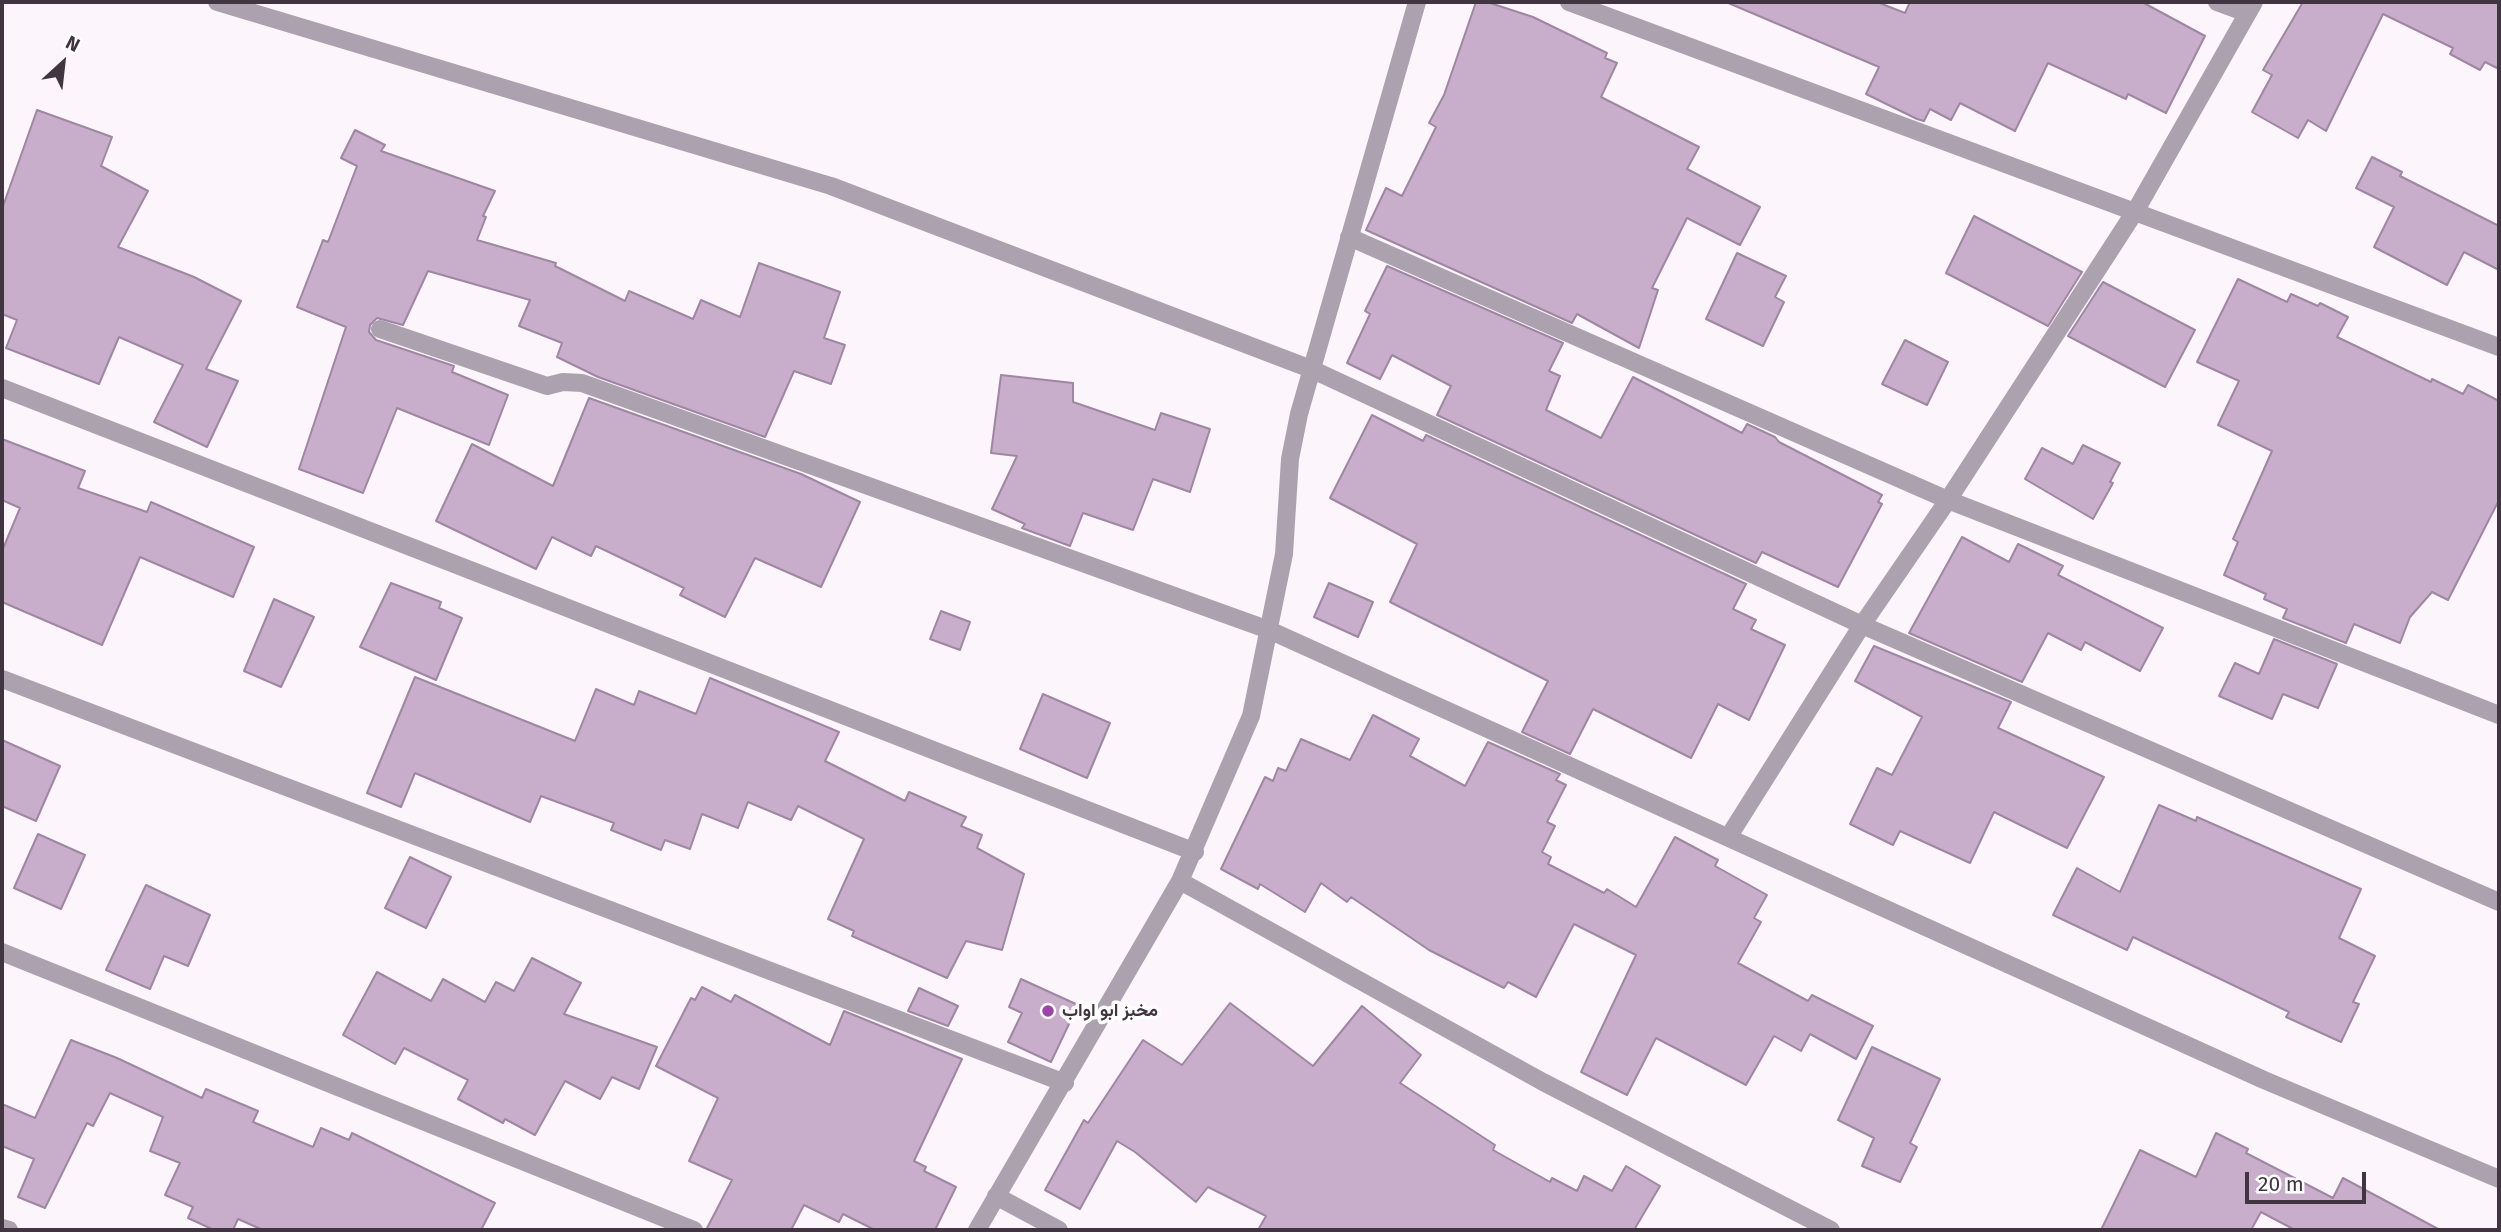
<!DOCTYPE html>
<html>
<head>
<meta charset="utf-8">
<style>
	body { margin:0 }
	#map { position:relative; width:2501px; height:1232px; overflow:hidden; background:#fcf6fc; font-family:"Fira Sans",sans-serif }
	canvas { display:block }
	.frame { position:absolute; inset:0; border:4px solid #403541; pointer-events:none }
	.north { position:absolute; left:28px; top:28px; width:70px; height:70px; -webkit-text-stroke:5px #fff; paint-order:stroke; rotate:27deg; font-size:19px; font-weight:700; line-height:28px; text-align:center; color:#403541 }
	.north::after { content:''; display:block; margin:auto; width:24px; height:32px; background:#403541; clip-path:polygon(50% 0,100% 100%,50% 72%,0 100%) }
	.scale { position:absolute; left:2245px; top:1172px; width:121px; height:32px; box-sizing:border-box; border:4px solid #403541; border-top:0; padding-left:9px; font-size:21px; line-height:24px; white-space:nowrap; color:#403541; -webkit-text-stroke:5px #fff; paint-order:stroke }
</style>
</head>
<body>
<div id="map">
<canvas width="2501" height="1232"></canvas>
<div class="frame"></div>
<div class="north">N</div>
<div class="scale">20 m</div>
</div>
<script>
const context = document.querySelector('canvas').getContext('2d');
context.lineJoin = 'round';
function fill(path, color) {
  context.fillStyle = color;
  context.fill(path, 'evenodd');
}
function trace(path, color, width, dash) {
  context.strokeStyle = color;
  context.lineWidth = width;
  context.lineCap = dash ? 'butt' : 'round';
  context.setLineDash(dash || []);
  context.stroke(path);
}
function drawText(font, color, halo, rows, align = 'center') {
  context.font = font + ' "Fira Sans",Vazirmatn,sans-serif';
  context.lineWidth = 7;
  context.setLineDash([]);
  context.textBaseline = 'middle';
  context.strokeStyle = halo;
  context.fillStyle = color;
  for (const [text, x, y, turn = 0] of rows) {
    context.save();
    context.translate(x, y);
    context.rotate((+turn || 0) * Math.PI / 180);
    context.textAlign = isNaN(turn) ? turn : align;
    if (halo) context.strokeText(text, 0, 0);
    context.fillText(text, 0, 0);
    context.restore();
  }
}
const building = new Path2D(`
	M 1476,2 L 1487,2 L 1533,17 L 1607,53 L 1605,58 L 1617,63 L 1601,97 L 1699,147 L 1687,169 L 1760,207 L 1740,245 L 1687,218 L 1652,288 L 1658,290 L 1639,348 L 1577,314 L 1572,323 L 1366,230 L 1386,188 L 1402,196 L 1436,127 L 1429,123 L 1444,95 Z
	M 1726,2 L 1877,2 L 1905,13 L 1910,2 L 2142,2 L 2205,36 L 2166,113 L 2128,94 L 2126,99 L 2048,63 L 2015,131 L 1960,103 L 1951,120 L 1930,109 L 1924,121 L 1917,119 L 1866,94 L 1879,67 Z
	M 2303,2 L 2499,2 L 2499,69 L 2485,62 L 2480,70 L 2450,54 L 2453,48 L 2383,14 L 2326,131 L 2308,120 L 2298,138 L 2252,112 L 2272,75 L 2263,70 Z
	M 37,110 L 112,137 L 101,166 L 148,191 L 118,247 L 194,277 L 241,301 L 206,369 L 238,381 L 207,447 L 154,422 L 183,365 L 119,337 L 99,384 L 6,348 L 17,320 L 2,314 L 2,209 Z
	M 355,130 L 385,145 L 381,151 L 495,191 L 483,216 L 486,217 L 477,240 L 556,263 L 555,266 L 625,301 L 629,291 L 693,319 L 701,300 L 740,317 L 759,263 L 840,292 L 824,338 L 845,345 L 831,384 L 794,371 L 765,437 L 598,377 L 557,357 L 562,343 L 519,326 L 530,300 L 428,271 L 403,325 L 377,318 L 370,325 L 369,332 L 376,340 L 454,366 L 452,372 L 508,395 L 489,445 L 397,408 L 363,493 L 299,469 L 346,327 L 297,307 L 323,240 L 328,242 L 357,166 L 341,158 Z
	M 2372,157 L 2402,172 L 2400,176 L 2499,226 L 2499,270 L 2464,252 L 2447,285 L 2374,247 L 2394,207 L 2356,188 Z
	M 1974,216 L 2082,272 L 2048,326 L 1946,273 Z
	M 1737,253 L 1786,276 L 1775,297 L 1784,302 L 1763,346 L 1706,319 Z
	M 1387,266 L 1563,343 L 1549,371 L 1560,376 L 1546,410 L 1601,438 L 1633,377 L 1742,433 L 1747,424 L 1775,437 L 1779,442 L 1882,495 L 1878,502 L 1882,504 L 1838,587 L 1762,552 L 1756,563 L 1437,415 L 1451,386 L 1392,355 L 1380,379 L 1347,363 L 1370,314 L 1365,311 Z
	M 2238,279 L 2287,302 L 2291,294 L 2318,306 L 2320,303 L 2348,317 L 2337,337 L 2431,382 L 2432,379 L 2463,394 L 2468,385 L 2499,401 L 2499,500 L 2448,600 L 2432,592 L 2410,617 L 2400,643 L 2354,624 L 2346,643 L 2283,618 L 2287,609 L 2264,599 L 2266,594 L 2224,575 L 2238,542 L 2233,539 L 2272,451 L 2218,425 L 2239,381 L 2197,362 Z
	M 2103,282 L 2195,330 L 2165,387 L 2068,336 Z
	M 1905,340 L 1948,362 L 1927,405 L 1882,384 Z
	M 1001,375 L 1073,383 L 1073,402 L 1155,430 L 1161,413 L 1210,429 L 1190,492 L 1153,479 L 1133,530 L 1083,513 L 1070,546 L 1022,528 L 1025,524 L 992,509 L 1017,456 L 991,453 Z
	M 589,398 L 801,474 L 860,502 L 821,587 L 755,558 L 725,617 L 680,595 L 684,588 L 596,546 L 591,556 L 552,537 L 536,569 L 436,521 L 472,444 L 553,486 Z
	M 1372,415 L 1423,441 L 1426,435 L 1746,584 L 1733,609 L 1756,620 L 1751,629 L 1785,645 L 1749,720 L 1718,704 L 1691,758 L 1593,709 L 1570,754 L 1522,732 L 1548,681 L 1390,602 L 1417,544 L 1330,498 Z
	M 2,439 L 85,471 L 78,488 L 147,512 L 151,502 L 254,547 L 233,597 L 140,557 L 102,645 L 2,602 L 2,551 L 20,508 L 2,500 Z
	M 2083,445 L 2120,463 L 2110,482 L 2113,483 L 2093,519 L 2025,479 L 2042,448 L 2073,464 Z
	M 1962,537 L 2009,562 L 2018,544 L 2063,566 L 2058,575 L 2163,628 L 2140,671 L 2085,642 L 2081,650 L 2048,633 L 2022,682 L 1909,633 Z
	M 391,583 L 441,602 L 439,608 L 462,618 L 436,680 L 360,647 Z
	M 1329,583 L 1373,602 L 1358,637 L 1314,617 Z
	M 274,599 L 314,617 L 281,687 L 244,671 Z
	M 941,611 L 970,622 L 960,650 L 930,639 Z
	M 2274,639 L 2337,664 L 2318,708 L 2283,694 L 2272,719 L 2219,696 L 2235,663 L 2259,674 Z
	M 1874,646 L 2011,702 L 1998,728 L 2104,777 L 2067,848 L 1994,812 L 1970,863 L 1900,831 L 1893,845 L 1850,824 L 1877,768 L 1892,775 L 1922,717 L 1855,681 Z
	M 415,677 L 575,741 L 596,689 L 634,705 L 639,691 L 696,714 L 710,678 L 839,732 L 825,761 L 905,801 L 909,792 L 966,817 L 961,826 L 982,835 L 977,848 L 1024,874 L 1002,950 L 966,941 L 947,978 L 852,936 L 854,931 L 828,919 L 864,839 L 798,806 L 791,820 L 748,802 L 738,828 L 702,814 L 690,849 L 665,840 L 661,850 L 611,830 L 614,823 L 541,796 L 530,822 L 415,773 L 401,807 L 367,793 Z
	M 1043,694 L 1110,723 L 1087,778 L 1020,749 Z
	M 1373,715 L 1419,739 L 1410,756 L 1465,786 L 1488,742 L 1560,774 L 1556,780 L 1566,785 L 1547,822 L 1555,826 L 1542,852 L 1551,857 L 1548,864 L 1604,893 L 1607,889 L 1636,907 L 1675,837 L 1718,860 L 1715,866 L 1767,895 L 1754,918 L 1761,922 L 1738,963 L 1808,1001 L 1812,995 L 1873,1026 L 1856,1059 L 1810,1034 L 1801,1051 L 1774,1036 L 1746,1085 L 1656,1038 L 1627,1095 L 1581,1072 L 1636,955 L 1574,924 L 1536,997 L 1508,982 L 1504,988 L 1429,950 L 1351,897 L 1347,902 L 1321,883 L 1305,912 L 1260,884 L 1258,889 L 1221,869 L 1265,777 L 1273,781 L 1278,768 L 1286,771 L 1301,739 L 1350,760 Z
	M 2,740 L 60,766 L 36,821 L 2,806 Z
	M 2159,805 L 2196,821 L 2197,817 L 2361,889 L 2339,938 L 2375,956 L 2353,1002 L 2359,1004 L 2341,1042 L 2286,1017 L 2289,1012 L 2133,937 L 2127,950 L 2053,915 L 2077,868 L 2120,892 Z
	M 38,834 L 85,855 L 61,909 L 14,888 Z
	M 410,857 L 451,877 L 426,928 L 385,908 Z
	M 146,885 L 210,915 L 188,966 L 164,956 L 150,989 L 106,970 Z
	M 532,958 L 581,983 L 564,1014 L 657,1047 L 639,1089 L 612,1077 L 600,1099 L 565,1081 L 535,1135 L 505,1119 L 503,1123 L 458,1099 L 468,1080 L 404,1048 L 395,1064 L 343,1035 L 377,972 L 431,1001 L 443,979 L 485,1002 L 496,982 L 514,991 Z
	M 1021,979 L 1078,1005 L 1051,1062 L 1008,1042 L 1022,1013 L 1009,1007 Z
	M 702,987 L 731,1002 L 735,995 L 830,1045 L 844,1011 L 962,1059 L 914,1161 L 926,1167 L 924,1171 L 956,1187 L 935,1230 L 875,1230 L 843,1214 L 839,1222 L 804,1205 L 791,1230 L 706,1230 L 732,1180 L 689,1161 L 718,1098 L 656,1066 L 691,998 L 695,1000 Z
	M 919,988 L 958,1006 L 948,1026 L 908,1011 Z
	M 1230,1003 L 1313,1066 L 1362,1006 L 1421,1055 L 1400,1083 L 1495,1145 L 1493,1150 L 1550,1182 L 1552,1178 L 1577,1191 L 1584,1176 L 1612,1191 L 1626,1166 L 1660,1186 L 1634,1230 L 1258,1230 L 1266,1216 L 1208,1187 L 1196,1202 L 1135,1152 L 1117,1141 L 1080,1209 L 1045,1190 L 1084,1120 L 1088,1123 L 1143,1040 L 1182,1065 Z
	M 71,1040 L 117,1058 L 202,1098 L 206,1089 L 258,1111 L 253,1122 L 313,1147 L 321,1128 L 349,1140 L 352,1133 L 495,1203 L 481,1230 L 263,1230 L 238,1219 L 233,1230 L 214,1230 L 188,1218 L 193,1207 L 165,1195 L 180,1163 L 150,1151 L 163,1117 L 110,1093 L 93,1126 L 87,1123 L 45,1208 L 18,1197 L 34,1159 L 2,1146 L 2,1104 L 35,1118 Z
	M 1872,1047 L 1940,1079 L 1910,1143 L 1917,1147 L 1900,1182 L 1862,1166 L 1874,1138 L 1838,1120 Z
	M 2216,1133 L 2248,1149 L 2246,1153 L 2333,1198 L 2343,1178 L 2440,1230 L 2295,1230 L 2261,1212 L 2251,1230 L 2101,1230 L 2140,1150 L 2196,1177 Z`);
fill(building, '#c8aecb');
trace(building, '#9f86a2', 2);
trace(new Path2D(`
	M 217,2 L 831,186 L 1311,369 L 1862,625 L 2499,902
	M 1569,2 L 2499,347
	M 2217,2 L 2247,13
	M 1349,237 L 1948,500 L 2499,715
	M 380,329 L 547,386 L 563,382 L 582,383 L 1269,630 L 2264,1080 L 2499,1179
	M 2,388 L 1195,852
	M 2,679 L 1065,1083
	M 1729,836 L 1862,625 L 1948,500 L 2136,210 L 2254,2
	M 1180,881 L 1543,1082 L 1831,1230
	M 2,952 L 694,1230
	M 996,1196 L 1059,1230
	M 2,1228 L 9,1230
	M 977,1230 L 1180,881 L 1251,716 L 1284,554 L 1290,459 L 1299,414 L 1417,2`), '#aca1ae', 18);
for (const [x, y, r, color] of [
	[1048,1011,7,"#9f42ac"]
]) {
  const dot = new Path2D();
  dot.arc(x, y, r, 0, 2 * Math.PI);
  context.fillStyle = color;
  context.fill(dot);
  trace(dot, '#fff', 2.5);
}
drawText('bold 18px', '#403541', '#fff', [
	["مخبز ابو اواب",1062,1011]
], 'left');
</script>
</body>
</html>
